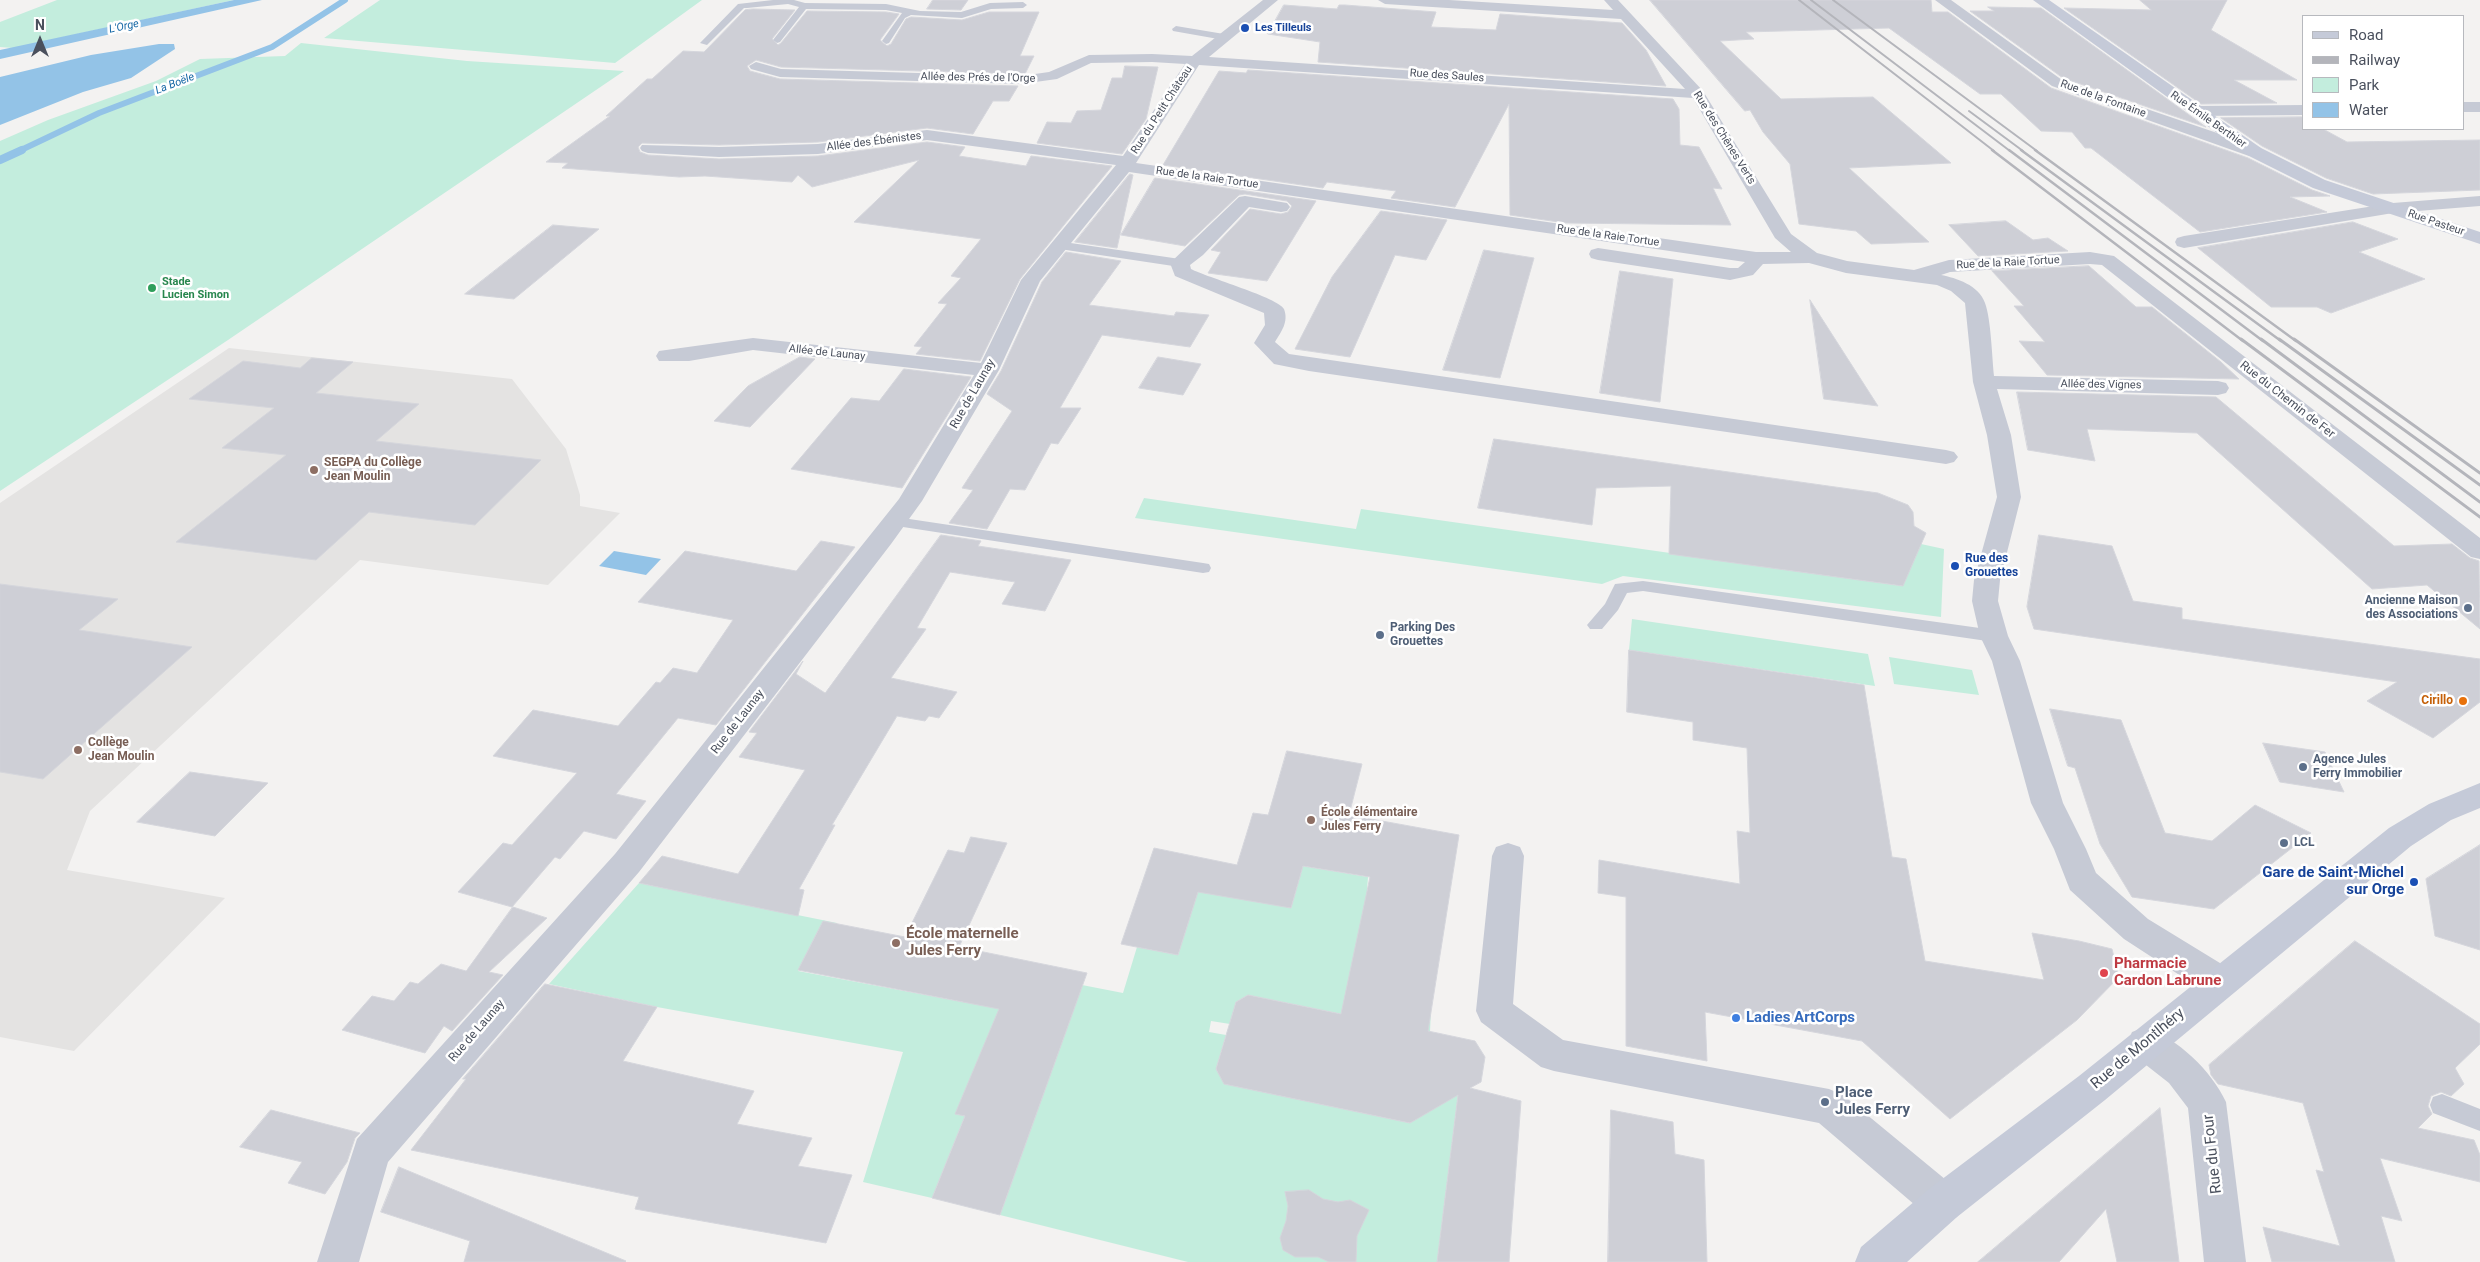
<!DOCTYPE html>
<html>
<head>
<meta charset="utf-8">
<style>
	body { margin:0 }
	#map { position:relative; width:2480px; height:1262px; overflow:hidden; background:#f3f2f1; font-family:Roboto,sans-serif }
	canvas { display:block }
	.legend { position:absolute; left:2302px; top:15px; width:162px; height:115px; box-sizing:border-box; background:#fff; border:1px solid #b7b9be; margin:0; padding:6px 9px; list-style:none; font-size:15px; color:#4a505d }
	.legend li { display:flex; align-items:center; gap:10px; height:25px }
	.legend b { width:25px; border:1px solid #b7b9be }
	.north { position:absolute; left:15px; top:15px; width:50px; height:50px; -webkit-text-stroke:4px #fff; paint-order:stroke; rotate:0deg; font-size:14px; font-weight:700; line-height:20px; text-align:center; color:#4a505d }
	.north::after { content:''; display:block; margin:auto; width:18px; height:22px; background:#4a505d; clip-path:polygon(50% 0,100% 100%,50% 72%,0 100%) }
</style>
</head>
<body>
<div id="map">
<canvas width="2480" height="1262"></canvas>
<ul class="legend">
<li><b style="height:6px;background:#c5cad8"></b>Road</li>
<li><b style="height:6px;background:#b4b5bb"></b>Railway</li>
<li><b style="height:14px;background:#c3eddd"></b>Park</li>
<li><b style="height:14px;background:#93c3e7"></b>Water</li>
</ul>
<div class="north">N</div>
</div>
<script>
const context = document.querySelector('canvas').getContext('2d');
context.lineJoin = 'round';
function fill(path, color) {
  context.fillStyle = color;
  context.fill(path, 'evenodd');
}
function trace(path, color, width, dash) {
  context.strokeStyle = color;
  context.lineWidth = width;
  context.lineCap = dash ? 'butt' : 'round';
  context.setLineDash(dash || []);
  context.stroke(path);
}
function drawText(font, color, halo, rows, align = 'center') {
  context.font = font + ' Roboto,sans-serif';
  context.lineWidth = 5;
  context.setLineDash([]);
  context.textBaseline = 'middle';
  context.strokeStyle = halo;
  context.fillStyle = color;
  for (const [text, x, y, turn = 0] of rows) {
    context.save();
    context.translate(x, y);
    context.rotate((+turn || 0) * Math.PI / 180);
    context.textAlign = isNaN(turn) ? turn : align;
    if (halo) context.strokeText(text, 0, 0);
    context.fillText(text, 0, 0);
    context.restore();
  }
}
fill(new Path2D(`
	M 229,348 L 512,379 L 566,449 L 580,495 L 580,506 L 620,513 L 548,585 L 360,560 L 90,811 L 67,870 L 225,898 L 74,1051 L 0,1037 L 0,503 Z`), '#e4e3e2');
fill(new Path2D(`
	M 57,0 L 234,0 L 13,48 L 0,47 L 0,22 Z
	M 380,0 L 702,0 L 615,63 L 324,38 Z
	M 301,43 L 467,61 L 624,71 L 228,340 L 0,491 L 0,141 L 48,120 L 156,81 L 200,59 L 285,56 Z
	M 1144,498 L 1356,529 L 1361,509 L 1902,586 L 1921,544 L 1944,549 L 1941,617 L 1623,576 L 1602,584 L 1135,518 Z
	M 1632,619 L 1868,654 L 1875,686 L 1629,650 Z
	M 1889,657 L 1972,670 L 1979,695 L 1894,684 Z
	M 1303,866 L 1368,877 L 1367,890 L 1431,1009 L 1430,1032 L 1248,995 L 1236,1002 L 1230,1024 L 1211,1021 L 1209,1032 L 1226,1035 L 1216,1069 L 1225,1084 L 1410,1123 L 1459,1087 L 1437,1262 L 1188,1262 L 1000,1215 L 1082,985 L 1123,993 L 1137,947 L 1178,955 L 1202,878 L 1291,908 Z
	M 639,883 L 837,923 L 836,926 L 822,924 L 798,971 L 963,1002 L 1017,987 L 956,1114 L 965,1116 L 932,1198 L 863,1182 L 903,1052 L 657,1007 L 549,984 Z`), '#c3eddd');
fill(new Path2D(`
	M 234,0 L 262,0 L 0,59 L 0,50 Z
	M 159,44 L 174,44 L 175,49 L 131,78 L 83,92 L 0,125 L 0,77 L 91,55 Z
	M 614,551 L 661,559 L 646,575 L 599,566 Z`), '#93c3e7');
trace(new Path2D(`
	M 19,151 L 99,113 L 272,47 L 345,0`), '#93c3e7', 6);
trace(new Path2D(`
	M 0,160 L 22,150`), '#93c3e7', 8);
const building = new Path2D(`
	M 933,0 L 968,0 L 961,10 L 927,9 Z
	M 1650,0 L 1931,0 L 1932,12 L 1948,12 L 2051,88 L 2248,158 L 2312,190 L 2330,196 L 2290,197 L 2327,212 L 2200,232 L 2091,148 L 2085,148 L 2072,132 L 2041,131 L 2001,94 L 1980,94 L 1889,28 L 1746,32 L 1754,39 L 1720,41 L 1781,99 L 1873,97 L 1951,163 L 1849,168 L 1929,242 L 1871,244 L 1856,231 L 1799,224 L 1790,164 L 1763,132 L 1750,110 L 1745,111 Z
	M 2140,0 L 2227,0 L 2211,30 L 2297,80 L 2234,80 L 2277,103 L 2201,104 L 2064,8 L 2151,10 Z
	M 1284,5 L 1337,9 L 1339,5 L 1345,5 L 1436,12 L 1431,27 L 1496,30 L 1500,14 L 1622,23 L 1646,50 L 1666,86 L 1318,62 L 1320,42 L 1268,34 Z
	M 1988,7 L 2041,8 L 2206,127 L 2063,78 L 1970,11 L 1994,11 Z
	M 753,9 L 795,10 L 772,39 L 778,45 L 781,43 L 807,11 L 886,12 L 899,14 L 880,40 L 887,46 L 891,44 L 906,19 L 911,17 L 962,20 L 989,12 L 1039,12 L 1020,56 L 1034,56 L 1025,74 L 781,67 L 756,60 L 747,66 L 750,71 L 780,79 L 1018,86 L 1009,101 L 993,101 L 973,134 L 927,128 L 818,142 L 719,145 L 642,143 L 638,147 L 640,152 L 648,155 L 719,159 L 818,156 L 927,142 L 965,147 L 959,156 L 1026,166 L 1031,156 L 1112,166 L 1020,279 L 980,361 L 916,354 L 922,347 L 914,346 L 947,304 L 938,303 L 961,278 L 951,276 L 981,239 L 854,222 L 919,160 L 812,187 L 798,175 L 792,182 L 705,176 L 679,177 L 562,168 L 568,163 L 546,162 L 610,116 L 606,116 L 647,79 L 652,79 L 683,51 L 704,52 L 745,10 Z
	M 1125,66 L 1158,67 L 1146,119 L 1122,154 L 1037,143 L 1047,122 L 1071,123 L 1077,111 L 1101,110 L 1112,78 L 1122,78 Z
	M 1248,70 L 1673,99 L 1679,109 L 1680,145 L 1699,147 L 1722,189 L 1713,188 L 1731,225 L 1566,223 L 1510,215 L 1509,104 L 1455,207 L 1391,198 L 1396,191 L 1327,182 L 1323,188 L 1163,165 L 1219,71 L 1246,73 Z
	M 2302,117 L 2304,118 L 2304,129 L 2323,129 L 2347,142 L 2480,140 L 2480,190 L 2373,194 L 2326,178 L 2262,146 L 2221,118 Z
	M 1130,174 L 1133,175 L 1117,248 L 1075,242 Z
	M 1155,178 L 1316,201 L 1267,281 L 1208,273 L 1221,252 L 1211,250 L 1250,209 L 1281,214 L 1288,212 L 1292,206 L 1287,201 L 1245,194 L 1239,195 L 1185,246 L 1121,235 Z
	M 1381,211 L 1447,220 L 1426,260 L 1395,255 L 1350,357 L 1295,349 L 1332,277 Z
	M 2006,221 L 2033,240 L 2048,238 L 2068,251 L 1978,256 L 1949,225 Z
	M 2353,222 L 2398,239 L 2359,252 L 2425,279 L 2331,313 L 2317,307 L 2271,307 L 2198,248 Z
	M 553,225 L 599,229 L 514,299 L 465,294 Z
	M 1484,250 L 1534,258 L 1500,378 L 1443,370 Z
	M 1066,252 L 1121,261 L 1089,305 L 1174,316 L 1176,312 L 1209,315 L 1190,347 L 1102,335 L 1060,408 L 1081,408 L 1058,444 L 1051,443 L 1025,490 L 1010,489 L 987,529 L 949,523 L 973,490 L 962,488 L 1012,411 L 987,394 L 1001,371 L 1042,282 Z
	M 2089,266 L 2136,307 L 2152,307 L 2221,362 L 2239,379 L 2047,375 L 2019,341 L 2045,342 L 2014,306 L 2024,306 L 1992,271 Z
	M 1620,271 L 1673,279 L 1660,402 L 1600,393 Z
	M 1810,300 L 1878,406 L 1824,399 Z
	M 800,357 L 815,359 L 750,427 L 714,421 L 748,386 Z
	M 1158,357 L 1201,364 L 1183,395 L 1139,388 Z
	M 312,358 L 353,362 L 316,393 L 419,404 L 376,441 L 541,460 L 475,525 L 369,512 L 316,560 L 176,542 L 286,455 L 222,448 L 274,408 L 189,399 L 243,361 L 300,368 Z
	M 904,369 L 971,377 L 902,488 L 791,469 L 851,398 L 879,401 Z
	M 2017,392 L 2216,397 L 2394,546 L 2452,544 L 2470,558 L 2479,561 L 2480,629 L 2427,585 L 2372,589 L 2197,433 L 2087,429 L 2095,461 L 2028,450 Z
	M 1494,439 L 1878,493 L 1908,505 L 1913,512 L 1914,526 L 1926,533 L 1903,586 L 1669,554 L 1671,486 L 1596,488 L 1592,525 L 1478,508 Z
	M 941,535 L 981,541 L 978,546 L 1071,560 L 1045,611 L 1002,604 L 1015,582 L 950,572 L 917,628 L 926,629 L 891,678 L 957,692 L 939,718 L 929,716 L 925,721 L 897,716 L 832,825 L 835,825 L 799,889 L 804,890 L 798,916 L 639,883 L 662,856 L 738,874 L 805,770 L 739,757 L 757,733 L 749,732 L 803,661 L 796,674 L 825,693 Z
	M 2039,535 L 2112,546 L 2133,601 L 2182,608 L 2182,619 L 2480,659 L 2480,702 L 2433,738 L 2367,701 L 2397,682 L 2034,629 L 2027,607 Z
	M 821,541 L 855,547 L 716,725 L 678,718 L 616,794 L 646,801 L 616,839 L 584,831 L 560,859 L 555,857 L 512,907 L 458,892 L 503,843 L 512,845 L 577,773 L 493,756 L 533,710 L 618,726 L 656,682 L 660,683 L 673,668 L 697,673 L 733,620 L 638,602 L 685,551 L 796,571 Z
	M 0,584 L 118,599 L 79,630 L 192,647 L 43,779 L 0,772 Z
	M 1629,650 L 1864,685 L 1892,857 L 1906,859 L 1925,961 L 2044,980 L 2032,933 L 2079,941 L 2112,949 L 2119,977 L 2077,1020 L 1950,1119 L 1862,1041 L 1705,1012 L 1707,1061 L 1626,1046 L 1626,897 L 1598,893 L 1599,860 L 1740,884 L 1737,831 L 1750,833 L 1747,748 L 1693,740 L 1693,722 L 1627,712 Z
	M 2050,709 L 2121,720 L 2165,833 L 2212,841 L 2255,805 L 2311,833 L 2214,909 L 2132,897 L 2100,844 L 2075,768 L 2068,766 Z
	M 2263,743 L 2325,752 L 2344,792 L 2280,782 Z
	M 1287,751 L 1362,764 L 1349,815 L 1459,835 L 1428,1031 L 1475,1041 L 1485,1057 L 1481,1082 L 1470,1088 L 1521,1101 L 1509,1262 L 1437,1262 L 1458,1095 L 1410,1123 L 1224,1084 L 1216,1069 L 1236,1002 L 1248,995 L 1341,1014 L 1370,877 L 1303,866 L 1291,908 L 1198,892 L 1178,955 L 1121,944 L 1154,848 L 1237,865 L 1253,813 L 1268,815 Z
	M 190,772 L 268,783 L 215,836 L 137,822 Z
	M 971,837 L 1007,843 L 959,947 L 1087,973 L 1000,1215 L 932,1198 L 965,1116 L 955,1114 L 999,1009 L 798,970 L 823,921 L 905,937 L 948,850 L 964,853 Z
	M 2480,845 L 2480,950 L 2435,936 L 2426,879 Z
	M 513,907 L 547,918 L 489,972 L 503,975 L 452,1031 L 444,1026 L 425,1053 L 342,1030 L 372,996 L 394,1001 L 410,982 L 418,984 L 441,964 L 466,971 Z
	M 2355,941 L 2480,1024 L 2480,1044 L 2455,1068 L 2464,1084 L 2451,1096 L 2441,1092 L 2431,1096 L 2428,1106 L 2432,1114 L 2418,1128 L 2474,1140 L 2480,1155 L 2480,1182 L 2380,1158 L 2402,1221 L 2381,1216 L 2395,1262 L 2272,1262 L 2263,1227 L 2340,1246 L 2316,1170 L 2324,1172 L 2303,1103 L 2218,1084 L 2211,1075 L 2209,1065 Z
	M 545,984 L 657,1007 L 623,1061 L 754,1091 L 737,1124 L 812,1138 L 798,1166 L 852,1175 L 826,1243 L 635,1209 L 639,1197 L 411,1150 L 466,1079 L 463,1079 Z
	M 2160,1108 L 2179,1262 L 2117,1262 L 2106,1209 L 2059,1262 L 1978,1262 Z
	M 271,1110 L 360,1133 L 355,1138 L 347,1162 L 325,1194 L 288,1183 L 302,1162 L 240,1147 Z
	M 1611,1110 L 1673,1122 L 1675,1154 L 1704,1160 L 1707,1262 L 1608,1262 Z
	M 399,1167 L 626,1261 L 625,1262 L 464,1262 L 470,1241 L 381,1212 Z
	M 1309,1190 L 1323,1199 L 1338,1202 L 1350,1200 L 1369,1210 L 1357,1236 L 1356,1262 L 1329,1262 L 1318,1257 L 1295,1257 L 1283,1250 L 1280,1238 L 1286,1221 L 1288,1206 L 1285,1192 Z`);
fill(building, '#cecfd6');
trace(building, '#d5d6dc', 1);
fill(new Path2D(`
	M 773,0 L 794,0 L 805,3 L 886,4 L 920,11 L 961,12 L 990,3 L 1023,2 L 1027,5 L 1023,8 L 991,9 L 962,18 L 911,15 L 905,18 L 889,43 L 886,44 L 882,41 L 902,13 L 886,10 L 806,9 L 780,42 L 777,43 L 773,40 L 799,7 L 788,4 L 747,8 L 744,8 L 707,45 L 700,43 L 738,4 Z
	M 1176,26 L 1224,34 L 1228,37 L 1224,40 L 1173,31 L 1172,29 Z
	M 1057,241 L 1180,259 L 1186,263 L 1180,267 L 1053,248 L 1051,245 L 1053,242 Z
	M 896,517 L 1203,563 L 1209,564 L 1211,568 L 1209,572 L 1203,573 L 890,525 L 888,522 L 890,519 Z
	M 1643,581 L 1994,630 L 2000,632 L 2003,636 L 2000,640 L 1994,642 L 1643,591 L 1627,593 L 1618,610 L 1602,629 L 1590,629 L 1587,625 L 1605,604 L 1615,584 Z
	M 2442,1094 L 2480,1109 L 2480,1131 L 2433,1113 L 2430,1105 L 2433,1097 Z`), '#c6cad5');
fill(new Path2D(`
	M 1263,0 L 1278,0 L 1209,57 L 1685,89 L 1621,19 L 1385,4 L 1378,0 L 1449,0 L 1613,10 L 1604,0 L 1618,0 L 1703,91 L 1791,234 L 1817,253 L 1847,261 L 1914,270 L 1949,260 L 2090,252 L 2114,256 L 2480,538 L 2480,559 L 2471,557 L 2102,265 L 2090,264 L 1950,272 L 1941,275 C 1956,278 1979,285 1985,303 C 1991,319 1992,357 1994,376 L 2218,381 L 2226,383 L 2229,388 L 2226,393 L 2218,395 L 1997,389 L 2011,435 L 2021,497 L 2000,580 L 1998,601 L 2008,636 L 2020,661 L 2063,803 L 2086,849 L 2096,873 L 2148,919 L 2233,971 L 2238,982 L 2233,993 L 2220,997 L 2207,993 L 2124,939 L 2070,890 L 2054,849 L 2031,803 L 1992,661 L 1980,636 L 1972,601 L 1974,580 L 1997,497 L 1987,435 L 1973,382 L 1965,303 L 1951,291 L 1937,285 L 1846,273 L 1809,263 L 1763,264 L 1753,275 L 1730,280 L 1598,260 L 1591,258 L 1589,254 L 1591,250 L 1598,248 L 1730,268 L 1738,268 L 1745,262 L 1129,172 L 1040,281 L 999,370 L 922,501 L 891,544 L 639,872 L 388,1162 L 359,1262 L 317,1262 L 357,1139 L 615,854 L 899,499 L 974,375 L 753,350 L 689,361 L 659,361 L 656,356 L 659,351 L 753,338 L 981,363 L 1021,280 L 1116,165 L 927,140 L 818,154 L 719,157 L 648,153 L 642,151 L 640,148 L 642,145 L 719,147 L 818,144 L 927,130 L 1123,156 L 1185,64 L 1152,62 L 1091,63 L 1057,79 L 1021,84 L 780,77 L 751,69 L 749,66 L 756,62 L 781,69 L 1021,76 L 1049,72 L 1089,55 L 1152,54 L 1192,56 ZM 1199,65 L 1693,98 L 1775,238 L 1791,252 L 1756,252 L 1136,163 Z
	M 1935,0 L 1951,0 L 2062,80 L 2261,148 L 2263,152 L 2261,156 L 2249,156 L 2052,86 Z
	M 2464,102 L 2480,102 L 2480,112 L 2464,112 Z
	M 2304,105 L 2304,115 L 2195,116 L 2187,111 L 2195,106 Z
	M 1245,196 L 1287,203 L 1290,207 L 1287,211 L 1281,212 L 1249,207 L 1203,255 L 1190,265 L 1191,269 C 1206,277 1279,298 1284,309 C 1289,322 1281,332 1275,342 L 1289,354 L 1946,450 L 1954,452 L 1958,457 L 1954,462 L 1946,464 L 1309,371 L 1274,364 L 1254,343 L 1265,325 L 1264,313 L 1175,276 L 1170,263 L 1239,197 Z
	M 2480,196 L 2480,206 L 2393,213 L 2184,248 L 2177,246 L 2175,242 L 2177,238 L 2184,236 L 2393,203 Z
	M 1508,843 L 1520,847 L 1524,856 L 1513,1004 L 1563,1040 L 1829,1089 L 1843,1095 L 1957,1189 L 1963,1203 L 1957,1217 L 1943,1223 L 1929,1217 L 1819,1123 L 1554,1071 L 1541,1067 L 1481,1022 L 1476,1011 L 1492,856 L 1496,847 Z
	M 2145,1027 C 2178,1039 2211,1070 2226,1102 L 2246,1262 L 2204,1262 L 2188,1108 L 2169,1083 L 2132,1054 L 2127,1043 L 2132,1032 Z`), '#c6cad5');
fill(new Path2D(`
	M 2033,0 L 2049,0 L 2261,148 L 2325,180 L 2480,232 L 2480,244 L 2313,188 L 2249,156 Z
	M 2480,783 L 2480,808 L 2451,820 L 2411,846 L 2105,1100 L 1957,1217 L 1907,1262 L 1855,1262 L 1861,1247 L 1929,1189 L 2079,1076 L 2389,828 L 2429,804 Z`), '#c5cad8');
trace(new Path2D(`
	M 1799,0 L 1994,151
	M 1811,0 L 2010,151
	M 1833,0 L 2037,151
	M 1969,111 L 2023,151`), '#b4b5bb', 2);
trace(new Path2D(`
	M 1992,150 L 2243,341
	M 2009,150 L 2263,341
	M 2021,150 L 2281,341
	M 2035,150 L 2296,341`), '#b4b5bb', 2.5);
trace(new Path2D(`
	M 2241,339 L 2480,517
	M 2261,339 L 2480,502
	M 2279,339 L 2480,485
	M 2294,339 L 2480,473`), '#b4b5bb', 3);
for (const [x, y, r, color] of [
	[1245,28,5,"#1a4fb4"],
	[152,288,5,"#2e9e5b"],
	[314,470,5,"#8d6e63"],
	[1955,566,5,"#1a4fb4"],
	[2468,608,5,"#5c6f8a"],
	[1380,635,5,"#5c6f8a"],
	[2463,701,5,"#e8710a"],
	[78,750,5,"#8d6e63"],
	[2303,767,5,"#5c6f8a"],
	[1311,820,5,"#8d6e63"],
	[2284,843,5,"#5c6f8a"],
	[2414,882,5,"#1a4fb4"],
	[896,943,5,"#8d6e63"],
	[2104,973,5,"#e0444e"],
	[1736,1018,5,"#3f7fe0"],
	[1825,1102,5,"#5c6f8a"]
]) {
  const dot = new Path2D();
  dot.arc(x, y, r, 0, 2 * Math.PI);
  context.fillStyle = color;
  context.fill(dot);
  trace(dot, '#fff', 2);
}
drawText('italic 11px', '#1567a5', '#fff', [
	["L'Orge",124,27,-12],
	["La Boële",175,84,-21]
]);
drawText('bold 11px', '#164399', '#fff', [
	["Les Tilleuls",1255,28]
], 'left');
drawText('11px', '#4a505d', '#fff', [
	["Rue des Saules",1447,76,4],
	["Allée des Prés de l'Orge",978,78,1],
	["Rue de la Fontaine",2103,99,20],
	["Rue du Petit Château",1162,110,-57],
	["Rue Émile Berthier",2208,120,35],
	["Rue des Chênes Verts",1724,138,58],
	["Allée des Ébénistes",874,142,-7],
	["Rue de la Raie Tortue",1207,178,8],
	["Rue Pasteur",2436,223,19],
	["Rue de la Raie Tortue",1608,236,8],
	["Rue de la Raie Tortue",2008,263,-3],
	["Allée de Launay",827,353,6],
	["Allée des Vignes",2101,385,1]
]);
drawText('bold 11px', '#27864d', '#fff', [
	["Stade",162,282],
	["Lucien Simon",162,295]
], 'left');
drawText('12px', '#4a505d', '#fff', [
	["Rue de Launay",973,394,-60],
	["Rue du Chemin de Fer",2287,400,38],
	["Rue de Launay",738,722,-52],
	["Rue de Launay",477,1031,-49]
]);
drawText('bold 12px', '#785e54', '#fff', [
	["SEGPA du Collège",324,463],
	["Jean Moulin",324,477],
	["Collège",88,743],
	["Jean Moulin",88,757],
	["École élémentaire",1321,813],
	["Jules Ferry",1321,827]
], 'left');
drawText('bold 12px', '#164399', '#fff', [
	["Rue des",1965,559],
	["Grouettes",1965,573]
], 'left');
drawText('bold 12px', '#4e5e75', '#fff', [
	["Ancienne Maison",2458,601,"right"],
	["des Associations",2458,615,"right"],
	["Parking Des",1390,628],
	["Grouettes",1390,642],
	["Agence Jules",2313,760],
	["Ferry Immobilier",2313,774],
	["LCL",2294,843]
], 'left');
drawText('bold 12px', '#c56008', '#fff', [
	["Cirillo",2453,701]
], 'right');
drawText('bold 15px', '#164399', '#fff', [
	["Gare de Saint-Michel",2404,873],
	["sur Orge",2404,890]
], 'right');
drawText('bold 15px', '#785e54', '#fff', [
	["École maternelle",906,934],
	["Jules Ferry",906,951]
], 'left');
drawText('bold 15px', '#be3a42', '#fff', [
	["Pharmacie",2114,964],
	["Cardon Labrune",2114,981]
], 'left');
drawText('bold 15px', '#366cbe', '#fff', [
	["Ladies ArtCorps",1746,1018]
], 'left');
drawText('15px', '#4a505d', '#fff', [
	["Rue de Montlhéry",2138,1049,-40],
	["Rue du Four",2213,1154,-96]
]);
drawText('bold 15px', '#4e5e75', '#fff', [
	["Place",1835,1093],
	["Jules Ferry",1835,1110]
], 'left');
</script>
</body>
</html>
